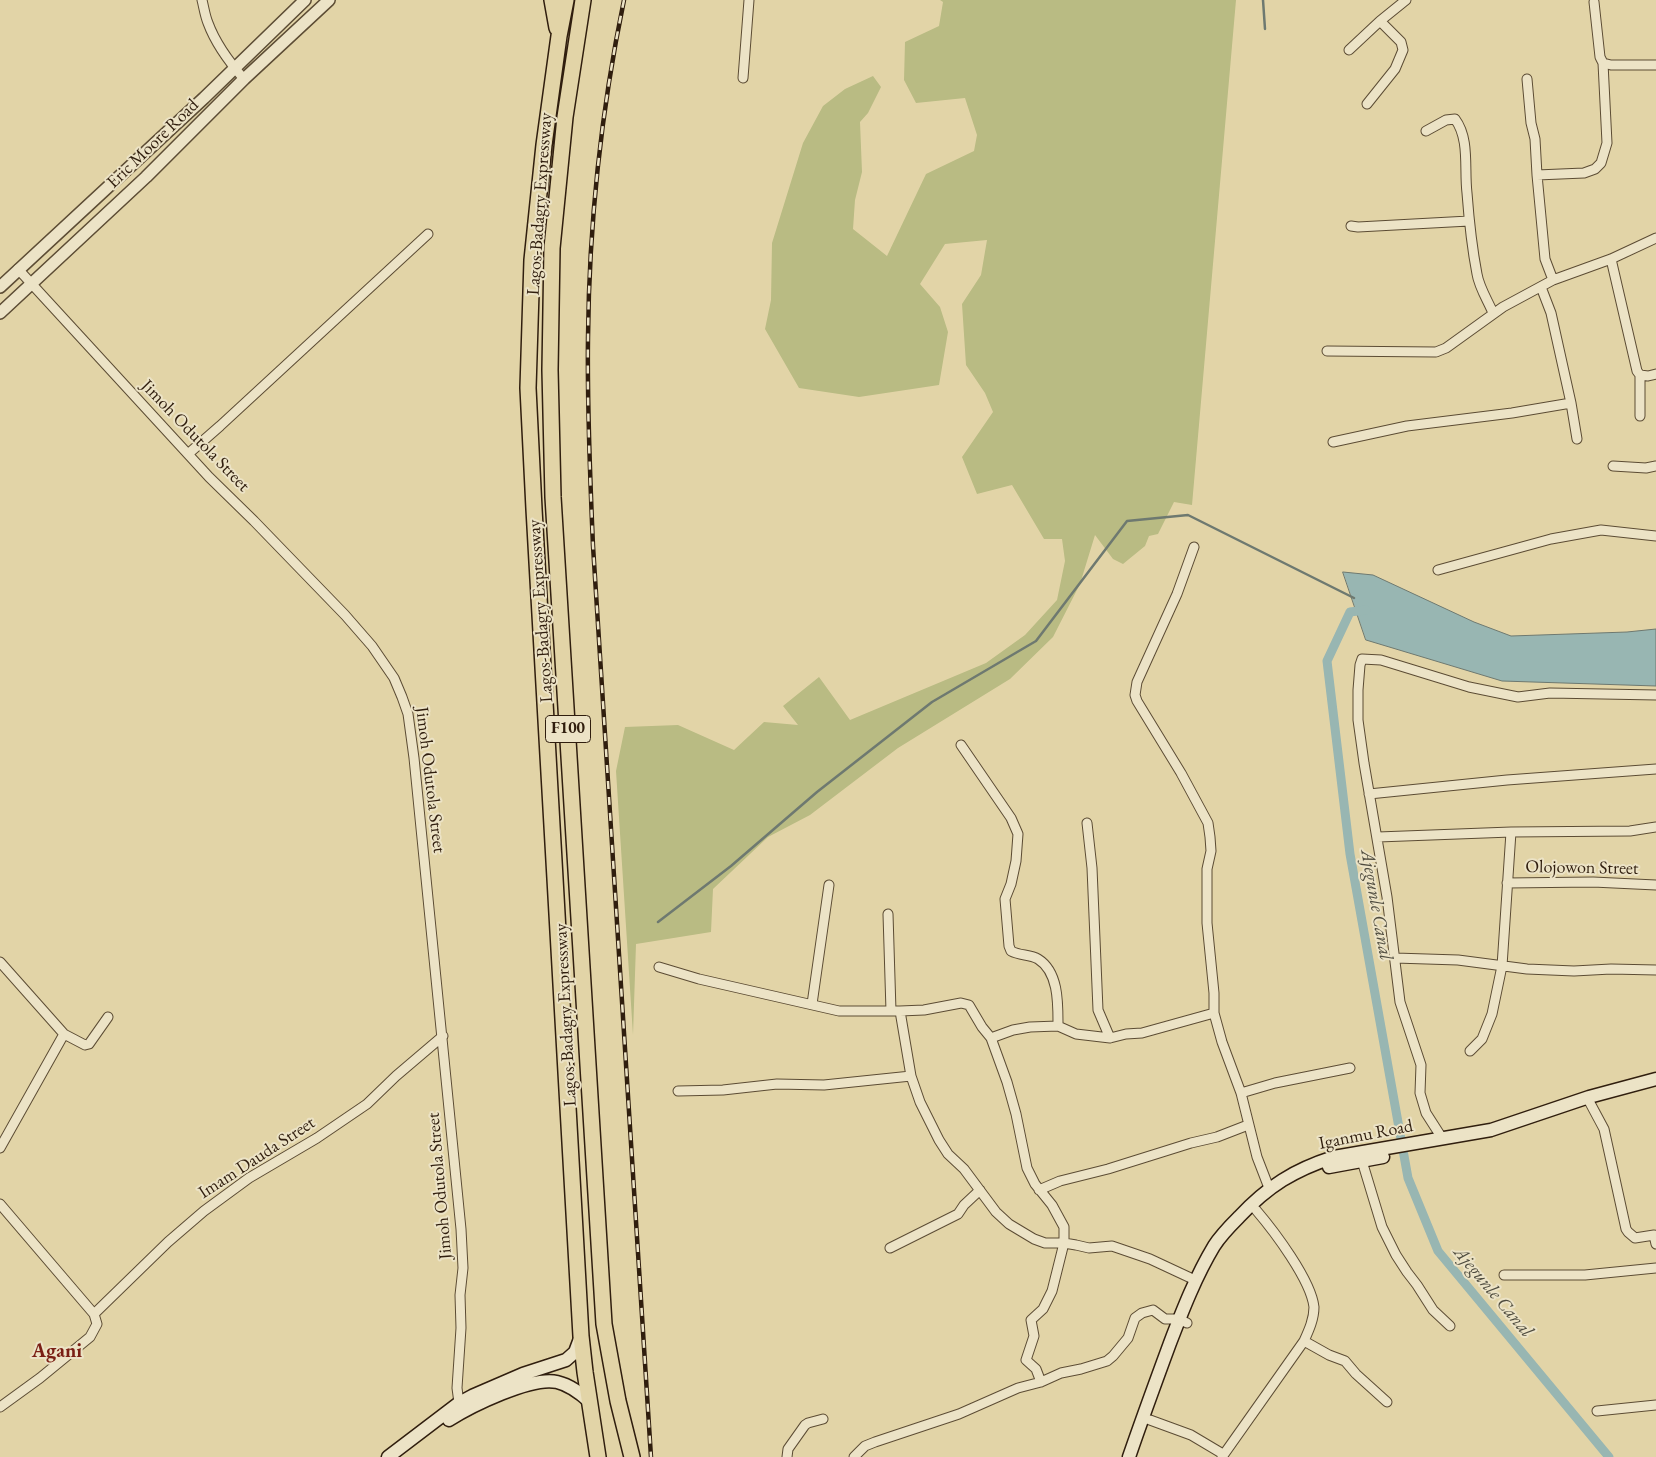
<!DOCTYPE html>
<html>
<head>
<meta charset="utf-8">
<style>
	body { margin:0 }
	canvas { display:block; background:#e2d4a7 }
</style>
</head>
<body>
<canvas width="1656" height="1457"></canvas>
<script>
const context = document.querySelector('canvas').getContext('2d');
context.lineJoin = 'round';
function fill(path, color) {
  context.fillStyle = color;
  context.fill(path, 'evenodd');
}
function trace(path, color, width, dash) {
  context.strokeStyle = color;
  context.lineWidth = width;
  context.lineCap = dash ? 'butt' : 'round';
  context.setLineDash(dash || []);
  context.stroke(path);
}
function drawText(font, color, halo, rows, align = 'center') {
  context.font = font + ' "EB Garamond",serif';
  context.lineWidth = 4;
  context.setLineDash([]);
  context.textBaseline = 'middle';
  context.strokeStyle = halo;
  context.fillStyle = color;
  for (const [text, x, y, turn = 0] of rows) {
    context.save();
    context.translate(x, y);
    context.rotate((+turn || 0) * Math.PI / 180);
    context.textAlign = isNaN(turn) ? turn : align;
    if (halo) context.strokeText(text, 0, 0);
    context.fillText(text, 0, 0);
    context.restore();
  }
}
fill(new Path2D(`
	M 940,0 L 1236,0 L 1192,505 L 1174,502 L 1158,534 L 1149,536 L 1145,546 L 1123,564 L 1113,559 L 1095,535 L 1080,584 L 1053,637 L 1010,679 L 898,748 L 810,815 L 768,837 L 713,889 L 711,932 L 636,944 L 633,1035 L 616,771 L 625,727 L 678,725 L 734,750 L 764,722 L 798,725 L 783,706 L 819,677 L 850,720 L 986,663 L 1025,635 L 1057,600 L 1065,561 L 1062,539 L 1044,539 L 1012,485 L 977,494 L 962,457 L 993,412 L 985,393 L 966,365 L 962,304 L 981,275 L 987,240 L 945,244 L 920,284 L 940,307 L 948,332 L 939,385 L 859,397 L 799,388 L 765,329 L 771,300 L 772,243 L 803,143 L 823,106 L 845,89 L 873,76 L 881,87 L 868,113 L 860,122 L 862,172 L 855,200 L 853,229 L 887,256 L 926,174 L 974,151 L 977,135 L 965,98 L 916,103 L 904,80 L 905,42 L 939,26 L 943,2 Z`), '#b9bb83');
const water = new Path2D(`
	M 1343,572 L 1373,575 L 1474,622 L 1511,636 L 1627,632 L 1656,629 L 1656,686 L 1502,681 L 1366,640 Z`);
fill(water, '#98b6b2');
trace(water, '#6e7970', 1);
trace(new Path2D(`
	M 1263,0 L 1265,29
	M 658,922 L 731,866 L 817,792 L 932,702 L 1036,641 L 1127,521 L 1188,515 L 1354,598`), '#6e7970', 2.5);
trace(new Path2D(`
	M 1366,610 L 1350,612 L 1327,661 L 1350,854 L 1408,1178 L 1438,1251 L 1609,1457`), '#98b6b2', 9);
const minor = new Path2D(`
	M 202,0 C 204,8 205,16 208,23 C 215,42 230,63 244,79
	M 1594,2 L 1600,57 L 1603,63 L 1611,65 L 1656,65
	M 1349,50 L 1380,21 L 1406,0
	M 743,78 L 749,0
	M 1527,79 L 1531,123 L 1535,139 L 1537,175 L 1545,259 L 1553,280
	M 1367,104 L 1395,69 L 1403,50 L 1401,42 L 1380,21
	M 1426,131 L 1446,120 L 1455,119 C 1470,139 1464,169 1467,193 C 1469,220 1472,248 1477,274 C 1479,287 1488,301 1493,313
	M 1537,175 L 1584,173 L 1595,169 L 1601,163 L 1607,143 L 1603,63
	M 1351,226 L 1358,227 L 1469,221
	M 1611,259 L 1637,371 L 1640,375 L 1648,376 L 1656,374
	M 18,269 L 209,477 L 254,521 L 345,615 L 372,646 L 394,678 L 402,697 L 408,714 L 414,758 L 461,1229 L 463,1268 L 460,1295 L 461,1328 L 457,1388 L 459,1403 L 461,1408
	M 1541,287 L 1551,313 L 1571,403 L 1577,439
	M 1327,351 L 1436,352 L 1446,348 L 1503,307 L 1553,280 L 1611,259 L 1656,238
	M 1640,375 L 1640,416
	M 1333,442 L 1407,426 L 1512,413 L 1571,403
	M 188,454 L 220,426 L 428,234
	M 1613,466 L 1646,468 L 1656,466
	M 1194,547 L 1177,594 L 1137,682 L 1135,695 L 1137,701 L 1181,773 L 1208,823 L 1210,837 L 1211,851 L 1207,869 L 1207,923 L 1214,993 L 1214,1013 L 1222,1042 L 1241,1093 L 1257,1157 L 1269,1188
	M 1438,570 L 1551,539 L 1601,530 L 1656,536
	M 961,745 L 1011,818 L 1018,834 L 1016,861 L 1011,884 L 1005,899 L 1009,946 L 1011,951 C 1020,956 1030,954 1038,959 C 1059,972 1058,1004 1058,1026
	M 1369,794 L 1507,780 L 1656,769
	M 1087,823 L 1092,868 L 1098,1010 L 1110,1038
	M 1378,837 L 1511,832 L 1630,831 L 1656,827
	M 1507,883 L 1593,882 L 1656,885
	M 888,914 L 891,1011
	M 1395,958 L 1458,960 L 1527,969 L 1574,971 L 1611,969 L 1656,970
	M 0,962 L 64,1034 L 85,1045 L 89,1044 L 108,1017
	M 659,967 L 699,979 L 839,1011 L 900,1011 L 924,1010 L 961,1003 L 969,1005 L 982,1027 L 991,1038 L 1007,1082 L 1016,1114 L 1027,1168 L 1035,1184 L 1052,1205 L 1064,1227 L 1064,1243 L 1076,1245 L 1089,1248 L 1112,1246 L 1150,1259 L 1195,1280
	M 812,1004 L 829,885
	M 900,1011 L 911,1076 L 920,1102 L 939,1140 L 948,1154 L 964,1169 L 996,1212 L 1009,1224 L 1034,1239 L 1045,1243 L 1064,1243 L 1052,1291 L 1043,1309 L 1031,1320 L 1034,1336 L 1026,1360 L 1036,1369 L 1041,1382
	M 991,1038 L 1013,1030 L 1030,1027 L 1058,1026 L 1076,1034 L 1110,1038 L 1126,1034 L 1142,1033 L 1214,1013
	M 1470,1051 L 1482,1039 L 1492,1014 L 1502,966 L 1511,832
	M 678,1091 L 723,1090 L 777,1084 L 824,1085 L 911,1076
	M 1241,1093 L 1275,1083 L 1350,1068
	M 1589,1097 L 1589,1101 L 1604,1129 L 1626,1229 L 1628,1232 L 1635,1238 L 1654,1235 L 1656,1244
	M 1442,1138 L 1426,1113 L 1420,1093 L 1421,1065 L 1400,1002 L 1387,897 L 1364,763 L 1358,720 L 1358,690 L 1360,665 L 1362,659 L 1381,660 L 1469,687 L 1518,697 L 1550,693 L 1656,695
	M 0,1148 L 64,1034
	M 1362,1161 L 1382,1227 L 1396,1255 L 1407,1272 L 1417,1285 L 1433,1310 L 1450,1326
	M 1039,1190 L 1060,1181 L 1108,1169 L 1191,1143 L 1217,1137 L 1248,1125
	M 0,1204 L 94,1314
	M 890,1248 L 958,1214 L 964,1205 L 980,1190
	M 1504,1275 L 1585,1275 L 1656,1268
	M 1304,1341 L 1329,1355 L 1345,1361 L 1356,1374 L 1387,1402
	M 0,1407 L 40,1378 L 90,1337 L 97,1324 L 94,1314 L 168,1242 L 204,1211 L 249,1178 L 317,1138 L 367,1104 L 396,1076 L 443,1036
	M 1597,1411 L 1656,1405
	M 1150,1420 L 1191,1435 L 1223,1454
	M 787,1457 L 788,1449 L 805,1425 L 808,1423 L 823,1419
	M 854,1457 L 865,1446 L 875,1442 L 959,1414 L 1018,1388 L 1041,1382 L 1061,1373 L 1081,1369 L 1107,1361 L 1113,1356 L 1128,1338 L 1135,1318 L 1142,1313 L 1153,1310 L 1165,1319 L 1179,1319 L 1187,1323
	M 1222,1457 L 1304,1341 C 1309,1330 1314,1319 1314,1307 C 1311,1280 1274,1231 1256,1210`);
const tertiary = new Path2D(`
	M 0,287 L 204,98 L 305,0
	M 0,313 L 146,177 L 244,79 L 329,0`);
const secondary = new Path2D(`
	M 1329,1167 L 1383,1157
	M 449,1420 C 471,1406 532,1376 557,1382 C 570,1385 580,1393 590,1402
	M 388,1457 L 459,1403 L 472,1396 L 523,1374 L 566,1360 L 575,1352 L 581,1336
	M 1129,1457 C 1142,1419 1156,1381 1170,1343 C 1183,1309 1196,1276 1214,1246 C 1221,1235 1230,1226 1239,1217 C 1268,1186 1294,1170 1334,1157 L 1491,1130 L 1589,1097 L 1656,1079`);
const trunk = new Path2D(`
	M 552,0 L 557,28
	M 566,0 L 559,36 L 544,145 L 532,260 L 528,388 L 534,509 L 581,1336 L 585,1372 L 598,1457
	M 583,0 L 565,117 L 552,248 L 550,370 L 553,497 L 604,1324 L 618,1401 L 632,1457`);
trace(minor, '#5c4c34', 11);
trace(tertiary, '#5c4c34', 14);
trace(secondary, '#301e0e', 15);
trace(trunk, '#301e0e', 18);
trace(minor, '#ece3c6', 9);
trace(tertiary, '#ece3c6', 11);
trace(secondary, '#ece3c6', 12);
trace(trunk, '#e2d4a7', 15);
const rail = new Path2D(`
	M 624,0 C 601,111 589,225 588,338 C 587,407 590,477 593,546 L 651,1457`);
trace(rail, '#301e0e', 4.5);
trace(rail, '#ece3c6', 2.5, [8]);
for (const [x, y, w] of [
	[568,729,45]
]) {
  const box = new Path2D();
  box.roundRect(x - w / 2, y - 13.5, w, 27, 4);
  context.fillStyle = '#ece3c6';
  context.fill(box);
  trace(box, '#301e0e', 1);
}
drawText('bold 16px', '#301e0e', null, [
	["F100",568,729]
]);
drawText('18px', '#301e0e', '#ece3c6', [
	["Eric Moore Road",153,144,-44],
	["Lagos-Badagry Expressway",540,204,-86],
	["Jimoh Odutola Street",195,436,46],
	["Lagos-Badagry Expressway",541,611,-94],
	["Jimoh Odutola Street",430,780,83],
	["Olojowon Street",1582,868,1],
	["Lagos-Badagry Expressway",566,1015,-93],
	["Iganmu Road",1366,1135,-11],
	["Imam Dauda Street",257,1158,-33],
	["Jimoh Odutola Street",440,1186,-95]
]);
drawText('italic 19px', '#4f4c3f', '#ece3c6', [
	["Ajegunle Canal",1376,905,80],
	["Ajegunle Canal",1493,1292,50]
]);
drawText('bold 20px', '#7a1f14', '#ece3c6', [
	["Agani",57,1352]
]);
</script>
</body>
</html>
